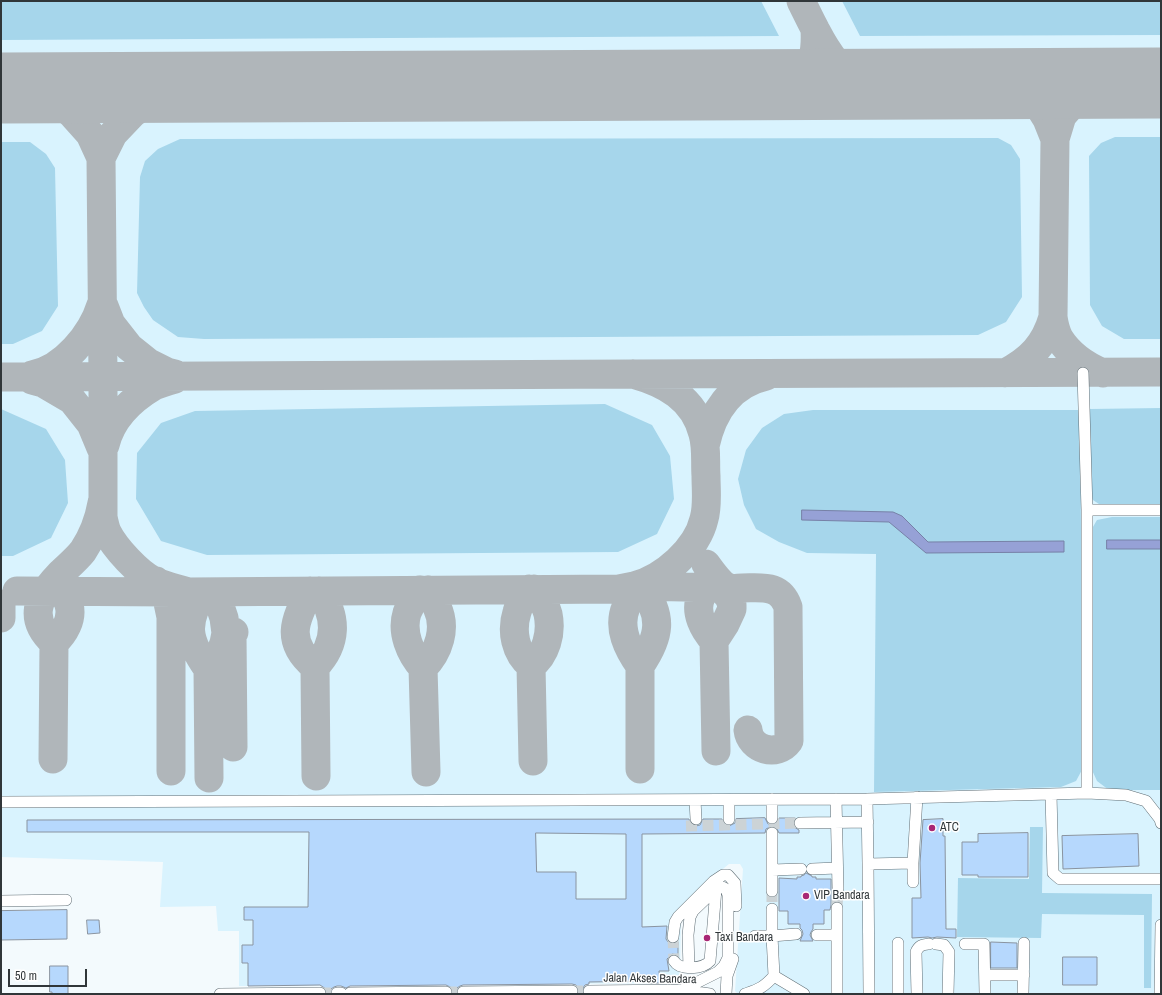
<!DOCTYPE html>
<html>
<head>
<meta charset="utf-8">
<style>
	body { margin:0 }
	#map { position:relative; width:1162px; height:995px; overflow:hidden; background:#f3fafd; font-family:"Archivo Narrow",sans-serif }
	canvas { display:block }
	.frame { position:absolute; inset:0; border:2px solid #303639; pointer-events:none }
	.scale { position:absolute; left:8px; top:969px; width:79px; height:18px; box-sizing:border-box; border:2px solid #303639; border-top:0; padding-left:5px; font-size:12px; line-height:14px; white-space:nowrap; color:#303639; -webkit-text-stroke:3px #fff; paint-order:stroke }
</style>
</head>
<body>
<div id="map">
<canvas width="1162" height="995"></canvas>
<div class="frame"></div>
<div class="scale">50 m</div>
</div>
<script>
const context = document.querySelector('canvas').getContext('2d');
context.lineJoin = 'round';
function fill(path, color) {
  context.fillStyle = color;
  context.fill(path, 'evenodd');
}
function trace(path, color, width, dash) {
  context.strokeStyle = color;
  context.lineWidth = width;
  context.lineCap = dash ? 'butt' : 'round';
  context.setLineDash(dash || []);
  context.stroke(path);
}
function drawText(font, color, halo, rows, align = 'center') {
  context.font = font + ' "Archivo Narrow",sans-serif';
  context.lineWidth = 3;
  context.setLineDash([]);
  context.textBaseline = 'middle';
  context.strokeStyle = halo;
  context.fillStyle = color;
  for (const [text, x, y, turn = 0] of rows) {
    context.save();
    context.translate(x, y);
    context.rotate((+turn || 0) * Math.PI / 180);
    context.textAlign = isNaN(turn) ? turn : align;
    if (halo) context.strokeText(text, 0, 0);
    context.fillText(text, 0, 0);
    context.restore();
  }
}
fill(new Path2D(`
	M 1,1 L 1161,1 L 1161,994 L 738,994 L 735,991 L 743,869 L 740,864 L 729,864 L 713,877 L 681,909 L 680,983 L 239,986 L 239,931 L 218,931 L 216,906 L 160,907 L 163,862 L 1,857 Z`), '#d9f3fe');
fill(new Path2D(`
	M 1,1 L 761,1 L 779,36 L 1,40 Z
	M 842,1 L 1161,1 L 1161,35 L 860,36 Z
	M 1115,137 L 1161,137 L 1161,339 L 1124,339 L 1102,326 L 1090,305 L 1089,156 L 1101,143 Z
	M 998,138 L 1011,145 L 1020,159 L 1022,297 L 1006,322 L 978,335 L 204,339 L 178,337 L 153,320 L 144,307 L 137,293 L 140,177 L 145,161 L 158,149 L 180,139 Z
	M 1,142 L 30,142 L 46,154 L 55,168 L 58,306 L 42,331 L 13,344 L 1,344 Z
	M 605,404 L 652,425 L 670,456 L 674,499 L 657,534 L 618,552 L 207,555 L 161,541 L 136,499 L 137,453 L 161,423 L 195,411 Z
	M 1161,408 L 1161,505 L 1102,506 L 1093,500 L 1088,492 L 1090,409 Z
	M 1,409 L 46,429 L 65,460 L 68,503 L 51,538 L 13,556 L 1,556 Z
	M 813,410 L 1080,410 L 1083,768 L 1076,781 L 1061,787 L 874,792 L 876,554 L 807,553 L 779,542 L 756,529 L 744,505 L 738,479 L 746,450 L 762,428 L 784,414 Z
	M 1112,517 L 1161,517 L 1161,790 L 1109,790 L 1097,781 L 1092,770 L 1090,532 L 1097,520 Z
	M 1030,827 L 1043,827 L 1042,893 L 1152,894 L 1151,988 L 1144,988 L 1144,915 L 1042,914 L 1041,938 L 957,937 L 958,878 L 1029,879 Z`), '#a6d6eb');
const water = new Path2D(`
	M 802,510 L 893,512 L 902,516 L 928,542 L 1064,541 L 1064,552 L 926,553 L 889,522 L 802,520 Z
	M 1107,540 L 1161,540 L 1161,549 L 1107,549 Z`);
fill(water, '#96a1d6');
trace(water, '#7781a7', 1);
trace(new Path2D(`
	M 801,1 C 812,23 830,64 851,76 C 859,81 871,82 881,84
	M 1002,84 L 1022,90 L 1037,103 L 1047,119 L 1055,139 L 1053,317 C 1045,345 1030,360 1005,373
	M 767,85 C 775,83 784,82 792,80 C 815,73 816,48 815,29
	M 34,88 L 57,100 L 73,115 L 90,134 L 101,158 L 103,376 L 103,517 C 104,522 105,527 107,532 C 115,548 138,573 154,581 C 165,586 177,589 189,592 L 619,589 C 624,588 629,587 634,586 C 664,578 697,549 704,519 C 708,506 706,490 706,476 C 705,462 707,448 703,434 C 694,398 665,383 633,374
	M 1055,139 L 1062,116 L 1075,101 L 1090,90 L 1114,83
	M 101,158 L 113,134 L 133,113 L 156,96 L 184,87
	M 104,306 L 111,324 L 129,347 L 149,363 L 167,372 L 175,374
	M 1053,317 C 1054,324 1056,332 1059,338 C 1069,354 1086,366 1103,373
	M 32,375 C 64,369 92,334 101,305
	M 1,377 L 633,374 L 1161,372
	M 32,380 L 43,383 L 72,400 L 91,424 L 101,448
	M 105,445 C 111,419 132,399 154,386 C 161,383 168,381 175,379
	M 705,446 C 712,413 730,384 766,376
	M 706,564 C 711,571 721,585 729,588 C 733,589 738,588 742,588 C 762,588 780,584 788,607 L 789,741 C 777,758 750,749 748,730
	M 712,577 L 729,597 L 732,605 L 732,609 L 725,624 L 714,641 L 716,751
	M 156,581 L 167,598 L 171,617 L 171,771
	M 637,586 L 730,588
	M 529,589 C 524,596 519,604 517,612 C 511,631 515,653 531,666
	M 420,590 C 415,598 410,605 407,613 C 401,632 410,654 423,668
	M 17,591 L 174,592
	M 310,591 C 294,621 285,642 315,667
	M 204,592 C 184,623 187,640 208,669
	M 1,604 L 1,618
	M 714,641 C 704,630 694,612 701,597 C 704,591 710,586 715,580
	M 54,643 C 64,634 73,619 69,605 C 68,600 64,595 61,590
	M 640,666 C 660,637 664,616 641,586 C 635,593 629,599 626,607 C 617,628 628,649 640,666 L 640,769
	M 233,747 L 232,634 L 234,632
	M 53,759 L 54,643 C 28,619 37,598 59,575 C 67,567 76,560 83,551 C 93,536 99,520 102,503
	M 533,761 L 531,666 C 546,655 552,633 548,614 C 546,605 540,597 534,589
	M 426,772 L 423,668 C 439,652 447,628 437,607 C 435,601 431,596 428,590
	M 316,776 L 315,667 C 337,644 338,617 319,591
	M 209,778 L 208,669 L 221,651 L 224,643 L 226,633 L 224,618 L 221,609 L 211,592`), '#b0b6ba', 29);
trace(new Path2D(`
	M 1,88 L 1161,83`), '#b0b6ba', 71);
const building = new Path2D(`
	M 765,818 L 768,824 L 772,825 L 778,822 L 779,818 L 795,818 L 793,823 L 794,827 L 799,830 L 799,833 L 779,833 L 776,827 L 772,826 L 766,829 L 765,833 L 642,834 L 642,927 L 667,926 L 666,939 L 668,942 L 672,944 L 678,942 L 678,955 L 672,954 L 667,959 L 669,971 L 659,971 L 660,983 L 648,983 L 648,981 L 589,982 L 589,984 L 585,985 L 583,988 L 583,994 L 578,994 L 578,988 L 576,985 L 572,984 L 463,985 L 460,986 L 457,988 L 456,994 L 453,994 L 452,988 L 446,985 L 350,986 L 346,988 L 341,986 L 337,986 L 334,987 L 331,989 L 330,994 L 327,994 L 326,989 L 320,985 L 248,986 L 248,963 L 242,963 L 242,945 L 253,945 L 253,920 L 244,920 L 244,907 L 308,907 L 309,832 L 27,832 L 27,820 L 689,819 L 690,823 L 696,826 L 700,825 L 703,819 L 722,819 L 723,822 L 725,825 L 729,826 L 735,823 L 736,819 ZM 536,833 L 626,834 L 626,899 L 576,899 L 576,872 L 537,872 Z
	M 943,819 L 943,836 L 945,836 L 946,929 L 956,929 L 956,938 L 937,937 L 932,938 L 928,937 L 912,938 L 912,898 L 921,898 L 920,863 L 923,820 Z
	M 1028,833 L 1028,877 L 978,877 L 978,875 L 962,875 L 962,842 L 978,842 L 978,834 Z
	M 1138,834 L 1139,866 L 1063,869 L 1062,836 Z
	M 806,873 L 812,876 L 812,877 L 816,877 L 816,879 L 831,879 L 831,905 L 830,910 L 824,910 L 824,924 L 813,924 L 813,929 L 811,932 L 810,935 L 813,941 L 800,941 L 803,934 L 802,930 L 800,928 L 800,924 L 788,924 L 788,911 L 779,911 L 779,878 L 797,879 L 797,877 L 801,877 L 801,876 L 804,875 Z
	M 67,910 L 67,939 L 1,940 L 1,911 Z
	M 87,920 L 99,920 L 100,933 L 88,934 Z
	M 991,942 L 1017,943 L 1017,968 L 991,968 Z
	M 1063,957 L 1097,957 L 1097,985 L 1063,985 Z
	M 50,966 L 68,966 L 68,994 L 52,994 L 52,992 L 50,992 Z`);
fill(building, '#b6d8fd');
trace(building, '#8a94a0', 1);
trace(new Path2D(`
	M 686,826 L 800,823
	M 772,891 L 772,909
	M 837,908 L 838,889
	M 673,937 L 674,961
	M 572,991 L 589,991
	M 446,992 L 463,992
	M 320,993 L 337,993`), '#ccd3d6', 11, [11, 5.5]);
const minor = new Path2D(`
	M 1083,373 L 1087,510 L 1087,793
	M 1087,510 L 1161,510
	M 1051,794 L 1053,873 L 1060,879 L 1161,879
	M 772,799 L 772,818
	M 836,799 L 838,889
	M 695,800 L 696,819
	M 729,800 L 729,819
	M 1,802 L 867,799
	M 800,823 L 868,822
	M 913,863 L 913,882
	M 868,864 L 913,863 L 917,797
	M 812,869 L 837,868
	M 772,870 L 801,869
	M 772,891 L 772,833
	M 1,901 L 66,900
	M 796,934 L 772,936 L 774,976 L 804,994
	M 817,935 L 837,935 L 837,994
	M 837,935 L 837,908
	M 755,936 L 772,936 L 772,909
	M 673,937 L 675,922 L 678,917 L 714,881 L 723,875 L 728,875 L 735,883 L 736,906
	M 898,943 L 898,994
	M 936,944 L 944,945 L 949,952 L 948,994
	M 965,944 L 984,944 L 985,994
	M 674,961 C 680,971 703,969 710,961 L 716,889
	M 985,975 L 1024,975
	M 682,990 L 718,972 L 724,966 L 728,958 L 728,895 L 726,889 L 722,887 L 716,889 L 693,911 L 690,917 L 688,935 L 689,968
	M 589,991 L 682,990 L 710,994
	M 463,992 L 572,991
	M 337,993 L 341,993
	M 350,993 L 446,992
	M 220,994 L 320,993
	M 726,994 L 727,976 L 733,959
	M 745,994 C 759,989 763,988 774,976
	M 869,994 L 868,864 L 867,799 L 1087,793 L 1126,795 L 1146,801 L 1160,819 L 1161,823
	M 917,994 L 916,952 C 919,945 922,945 929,944
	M 1023,994 L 1024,943
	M 1160,994 L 1161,925`);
trace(minor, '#616f76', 12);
trace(minor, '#fff', 11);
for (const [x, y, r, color] of [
	[932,828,4,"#a82775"],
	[806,896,4,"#a82775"],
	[707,938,4,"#a82775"]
]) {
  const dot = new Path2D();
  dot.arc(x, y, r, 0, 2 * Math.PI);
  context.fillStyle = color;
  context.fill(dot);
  trace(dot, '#fff', 1.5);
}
drawText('12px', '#303639', '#fff', [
	["ATC",940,828],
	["VIP Bandara",814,896],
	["Taxi Bandara",715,938]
], 'left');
drawText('12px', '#303639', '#fff', [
	["Jalan Akses Bandara",650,979,1]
]);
</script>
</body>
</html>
